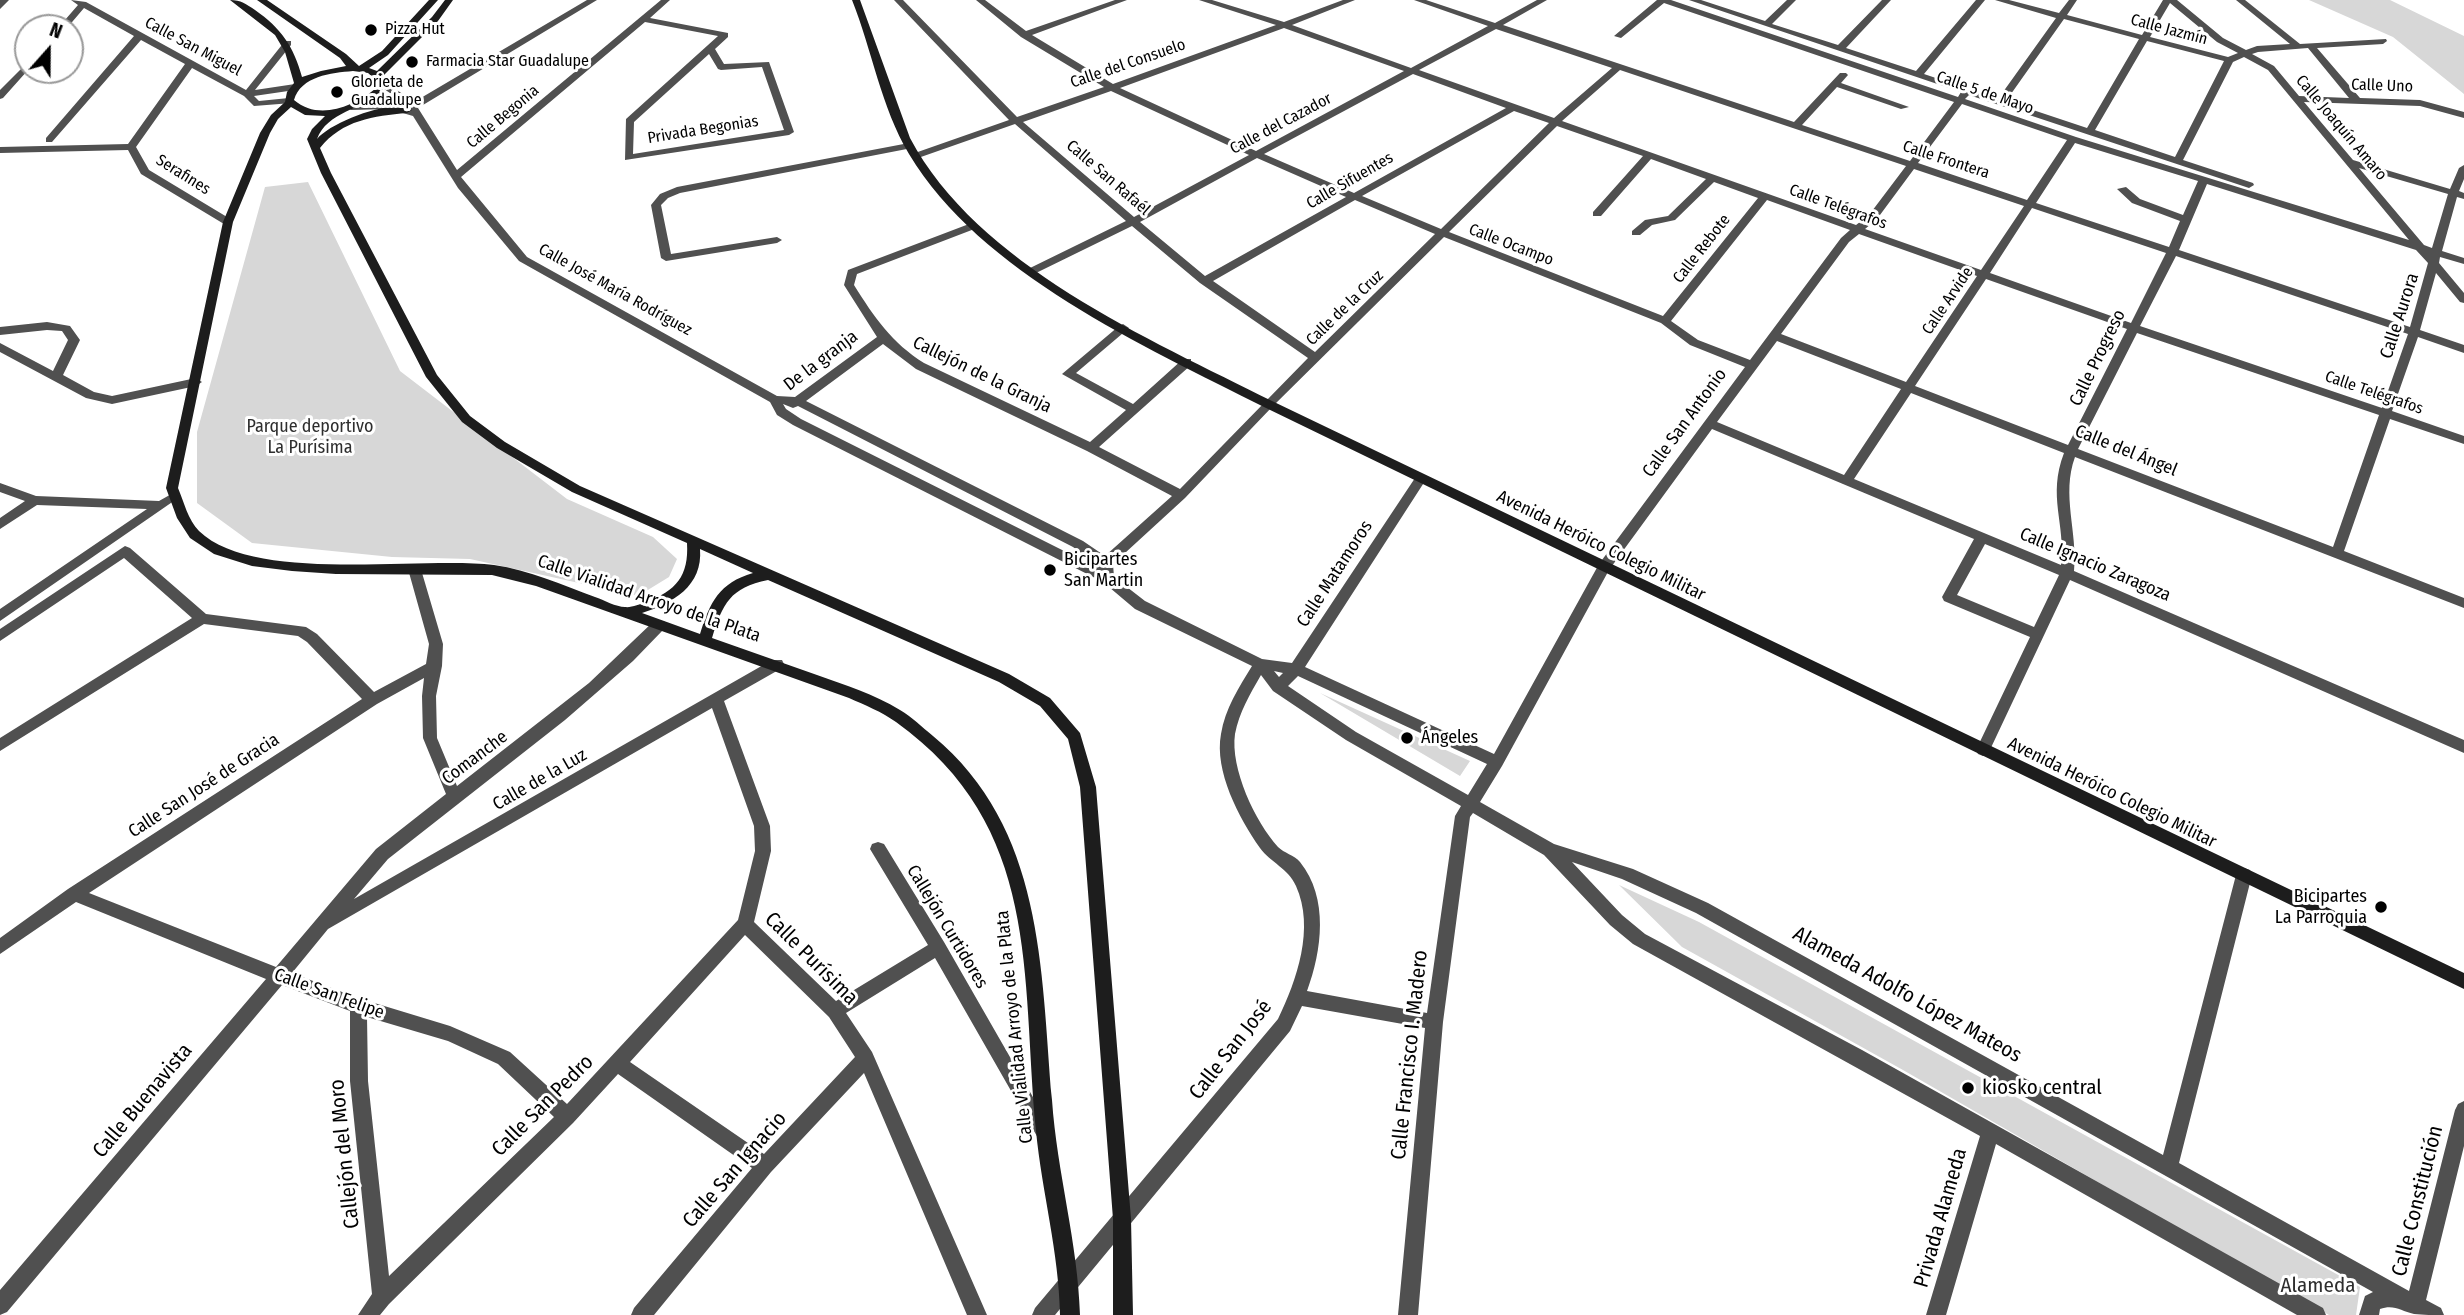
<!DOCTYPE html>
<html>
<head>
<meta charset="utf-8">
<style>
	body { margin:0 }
	#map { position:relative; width:2464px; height:1315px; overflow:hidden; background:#fff; font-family:"Fira Sans Condensed",sans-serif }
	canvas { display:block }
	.north { position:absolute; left:14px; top:14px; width:70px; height:70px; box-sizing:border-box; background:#fff; border:2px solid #999; border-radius:50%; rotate:21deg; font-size:19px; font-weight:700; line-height:28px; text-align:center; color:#000 }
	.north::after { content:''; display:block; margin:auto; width:24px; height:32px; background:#000; clip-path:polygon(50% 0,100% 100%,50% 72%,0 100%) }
</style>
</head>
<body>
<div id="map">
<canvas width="2464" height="1315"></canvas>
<div class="north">N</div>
</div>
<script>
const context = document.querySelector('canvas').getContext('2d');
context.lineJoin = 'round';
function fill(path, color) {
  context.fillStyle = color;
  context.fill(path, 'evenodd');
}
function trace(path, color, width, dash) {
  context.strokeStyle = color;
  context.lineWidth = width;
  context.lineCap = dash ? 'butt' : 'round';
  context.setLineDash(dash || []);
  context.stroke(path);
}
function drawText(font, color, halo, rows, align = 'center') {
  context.font = font + ' "Fira Sans Condensed",sans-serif';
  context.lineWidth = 6;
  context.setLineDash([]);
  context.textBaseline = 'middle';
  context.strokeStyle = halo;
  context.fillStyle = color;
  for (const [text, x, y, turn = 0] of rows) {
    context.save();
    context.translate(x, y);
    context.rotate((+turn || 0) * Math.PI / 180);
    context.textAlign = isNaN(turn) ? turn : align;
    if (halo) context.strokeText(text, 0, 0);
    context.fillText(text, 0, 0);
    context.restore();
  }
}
fill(new Path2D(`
	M 2309,0 L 2390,0 L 2464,36 L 2464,94 L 2393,37 Z
	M 308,182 L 400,371 L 567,499 L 653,537 L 677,559 L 669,577 L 638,596 L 470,559 L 392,557 L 252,543 L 197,503 L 197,432 L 265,187 Z
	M 1320,693 L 1470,761 L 1460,776 Z
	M 1619,885 L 1699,922 L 2360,1287 L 2356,1315 L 2329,1315 L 1903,1070 L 1682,947 Z`), '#d7d7d7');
fill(new Path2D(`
	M 0,0 L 9,0 L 0,9 Z
	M 71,0 L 86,2 L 246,90 L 285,41 L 291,41 L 291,45 L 255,90 L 295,84 L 300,87 L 295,90 L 254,96 L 259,101 L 289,98 L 292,99 L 292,103 L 254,106 L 244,96 L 192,68 L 136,147 L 149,170 L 232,220 L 232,224 L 224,224 L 141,174 L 128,150 L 0,153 L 0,147 L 128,144 L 185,64 L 141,40 L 52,142 L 46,142 L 46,138 L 134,36 L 84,8 L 67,28 L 58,28 L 78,5 Z
	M 587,0 L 597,0 L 418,108 L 457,170 L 661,0 L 670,0 L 650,18 L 728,33 L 728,37 L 715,49 L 724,64 L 769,62 L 794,132 L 789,135 L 625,160 L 626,119 L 718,36 L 645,22 L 461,177 L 527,257 L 777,396 L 795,397 L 877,337 L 844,285 L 848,270 L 969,224 L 977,224 L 977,228 L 857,274 L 854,285 C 874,317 892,343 924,363 L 1090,442 L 1126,410 L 1062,374 L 1119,326 L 1123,324 L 1129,328 L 1076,373 L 1133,404 L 1183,359 L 1191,359 L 1191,365 L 1099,447 L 1180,489 L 1308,358 L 1200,283 L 1132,226 L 1036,273 L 1028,273 L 1028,269 L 1126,221 L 1015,124 L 918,158 L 912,158 L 912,154 L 1009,120 L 894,0 L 903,0 L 1017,117 L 1104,87 L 1021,37 L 976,0 L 985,0 L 1026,31 L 1115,0 L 1127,0 L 1032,35 L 1113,84 L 1276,25 L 1199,0 L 1212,0 L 1284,22 L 1343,0 L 1355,0 L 1292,25 L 1411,68 L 1488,26 L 1414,0 L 1426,0 L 1495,23 L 1537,0 L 1547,0 L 1503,25 L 1794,122 L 1840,73 L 1846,73 L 1848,75 L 1841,83 L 1909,107 L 1901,109 L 1837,87 L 1802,125 L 1910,161 L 1954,102 L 1664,3 L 1621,38 L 1614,36 L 1657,0 L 1671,0 L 1958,97 L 1961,92 L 1689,0 L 1701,0 L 1765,21 L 1787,0 L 1796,0 L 1772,24 L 1838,45 L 1882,0 L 1891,0 L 1846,48 L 1916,71 L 1976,0 L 1985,0 L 1924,74 L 1998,99 L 2056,18 L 1995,0 L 2009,0 L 2059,13 L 2069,0 L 2077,0 L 2067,15 L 2142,35 L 2163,0 L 2177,0 L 2223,38 L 2246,50 L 2257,46 L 2290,44 L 2236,0 L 2245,0 L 2300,44 L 2386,39 L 2387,41 L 2383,44 L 2317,48 L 2360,98 L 2420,100 L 2464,112 L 2464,118 L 2420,106 L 2304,102 L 2353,160 L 2450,189 L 2459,168 L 2464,165 L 2464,179 L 2459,191 L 2464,193 L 2464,199 L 2457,197 L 2442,251 L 2464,258 L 2464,264 L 2440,257 L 2439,263 L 2464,293 L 2464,303 L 2460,302 L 2436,273 L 2420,330 L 2464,345 L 2464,353 L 2418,337 L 2392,411 L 2464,436 L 2464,444 L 2390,419 L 2344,551 L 2464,598 L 2464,608 L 2075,457 C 2061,495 2078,532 2074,571 L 2464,740 L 2464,753 L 2070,580 L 1988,754 L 1983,756 L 1978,754 L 1976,750 L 2030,637 L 1944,601 L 1942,597 L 1974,539 L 1712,429 L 1609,570 L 1502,766 L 1480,802 L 1554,844 L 1633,869 L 1708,903 L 2163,1155 L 2236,875 L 2238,870 L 2244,868 L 2250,870 L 2252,875 L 2179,1163 L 2409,1291 L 2455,1110 L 2458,1104 L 2464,1101 L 2464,1146 L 2426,1300 L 2441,1308 L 2444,1315 C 2435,1315 2422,1315 2414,1314 C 2401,1311 2394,1304 2380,1309 L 2379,1315 L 2359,1315 L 2365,1296 L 2373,1292 L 1696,913 L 1622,879 L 1572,862 L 1622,915 L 1645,934 L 1862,1050 L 2323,1308 L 2326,1315 L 2297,1315 L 1996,1144 L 1946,1315 L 1926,1315 L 1980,1136 L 1633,944 L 1610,925 L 1544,855 L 1473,813 L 1470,817 L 1443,1022 L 1418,1315 L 1398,1315 L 1425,1028 L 1302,1006 L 1290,1031 L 1055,1315 L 1032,1315 L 1035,1308 L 1278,1019 C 1297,980 1315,928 1296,886 C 1288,868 1271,863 1260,848 C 1239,818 1214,771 1221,734 C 1225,709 1239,687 1252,666 L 1135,609 L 1103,582 L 793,425 L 777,415 L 770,402 L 519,261 L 458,188 L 413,116 L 389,109 L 351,110 L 346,107 L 351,104 L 389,103 L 404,108 L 407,106 L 405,103 L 378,85 L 378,81 L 384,81 L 414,102 ZM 2170,3 L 2217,42 L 2238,53 L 2228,57 L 2150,37 ZM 2064,19 L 2139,39 L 2087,128 L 2006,101 ZM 1284,28 L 1404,71 L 1256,151 L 1120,88 ZM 1496,29 L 1612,68 L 1554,118 L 1419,70 ZM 2147,41 L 2224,61 L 2175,157 L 2095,130 ZM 2308,48 L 2349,98 L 2299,96 L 2274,66 L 2252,54 L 2258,52 ZM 709,54 L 718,69 L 721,70 L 762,67 L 784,130 L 633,154 L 634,122 ZM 2244,57 L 2268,70 L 2409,240 L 2076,137 L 1965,99 L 1969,95 L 2249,188 L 2254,185 L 2253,183 L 2183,160 L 2233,62 ZM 1620,70 L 1906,166 L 1869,215 L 1856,225 L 1562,121 ZM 1413,74 L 1506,108 L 1354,193 L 1264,154 ZM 1111,91 L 1249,155 L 1134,217 L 1023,122 ZM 1962,104 L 2067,140 L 2027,200 L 1918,163 ZM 1514,111 L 1549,123 L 1441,229 L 1362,196 ZM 1557,126 L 1643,156 L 1593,212 L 1593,216 L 1601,216 L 1651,159 L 1706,179 L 1668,216 L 1645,220 L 1632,231 L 1632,235 L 1640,235 L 1652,225 L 1675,220 L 1714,182 L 1758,198 L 1663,316 L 1449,232 ZM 2075,143 L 2198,181 L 2183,215 L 2140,199 L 2126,187 L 2117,189 L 2132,203 L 2180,221 L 2169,247 L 2036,203 ZM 1257,158 L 1346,197 L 1205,276 L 1140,222 ZM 2359,168 L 2448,194 L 2432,248 L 2424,245 ZM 1914,169 L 2024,206 L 1981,270 L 1865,229 L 1877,219 ZM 2207,184 L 2416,250 L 2428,263 L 2410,327 L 2179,250 ZM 1355,200 L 1435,234 L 1315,352 L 1213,281 ZM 1767,200 L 1850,230 L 1841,238 L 1750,360 L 1698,340 L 1671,321 ZM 2032,208 L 2166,253 L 2131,323 L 1990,273 ZM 1859,234 L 1977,276 L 1906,382 L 1781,334 L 1849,242 ZM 1444,237 L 1661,323 L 1690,345 L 1745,367 L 1599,564 L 1494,754 L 1305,667 L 1425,481 L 1427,478 L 1425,475 L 1417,475 L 1292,663 L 1262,659 L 1145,601 L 1114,577 L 1113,564 L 1185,498 L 1272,407 ZM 2176,256 L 2408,334 L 2382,408 L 2140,326 ZM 1986,279 L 2127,329 L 2068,445 L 1915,386 ZM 2137,333 L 2379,415 L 2333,547 L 2078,449 ZM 1777,341 L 1901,389 L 1844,475 L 1717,422 ZM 883,344 L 916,369 L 1087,451 L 1172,496 L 1105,556 L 1083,541 L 806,401 ZM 1911,393 L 2064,453 C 2047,497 2066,523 2061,565 L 1854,479 ZM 783,404 L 793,408 L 798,406 L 1073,547 L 1096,564 L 1094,566 L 801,419 L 786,409 ZM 1985,544 L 2059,575 L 2034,627 L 1957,595 ZM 1274,671 L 1283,673 L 1279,677 ZM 1261,675 L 1273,691 L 1346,740 L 1461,806 L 1455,816 L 1427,1013 L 1307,991 C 1322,951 1329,898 1300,862 C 1294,855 1284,853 1278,847 C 1255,822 1230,768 1235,734 C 1239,713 1250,694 1261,675 ZM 1298,676 L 1487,764 L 1468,795 L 1356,732 L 1288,686 Z
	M 28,62 L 28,70 L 3,98 L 0,99 L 0,90 Z
	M 909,143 L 912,144 L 912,148 L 680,193 L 668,198 L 661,205 L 671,254 L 777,237 L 782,240 L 777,243 L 666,261 L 661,258 L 651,205 L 660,194 L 677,187 Z
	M 47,322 L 70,326 L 80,340 L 63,375 L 94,392 L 112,396 L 196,378 L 202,382 L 196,386 L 112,404 L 86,398 L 0,352 L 0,343 L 53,371 L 68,340 L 62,331 L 47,330 L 0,335 L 0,327 Z
	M 0,483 L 36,496 L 159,501 L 175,492 L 181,496 L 0,621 L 0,609 L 147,509 L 37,505 L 0,529 L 0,518 L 25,501 L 0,492 Z
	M 125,546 L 130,548 L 206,614 L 306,627 L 317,634 L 374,692 L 426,664 L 429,644 L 408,569 L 415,564 L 420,566 L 443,644 L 442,666 L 436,696 L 437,738 L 457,786 L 589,683 L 654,621 L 664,621 L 666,625 L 664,629 L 633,661 L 565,720 L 388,859 L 354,899 L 772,660 L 782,660 L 784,664 L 782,668 L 724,701 L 770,826 L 771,851 L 754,922 L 836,1001 L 928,945 L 870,849 L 872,844 L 878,842 L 884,844 L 944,942 L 1053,1132 L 1050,1138 L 1044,1141 L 1038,1138 L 935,958 L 846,1013 L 872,1052 L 987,1315 L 967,1315 L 864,1073 L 771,1172 L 654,1315 L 631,1315 L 634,1308 L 752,1168 L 618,1074 L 573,1123 L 389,1304 L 380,1315 L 358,1315 L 372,1294 L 350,1081 L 350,1011 L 282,985 L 7,1312 L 0,1315 L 0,1290 L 266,979 L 76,902 L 0,954 L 0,938 L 68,889 L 362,699 L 307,642 L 298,636 L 204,624 L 0,751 L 0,738 L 192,618 L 124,558 L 0,641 L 0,629 ZM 424,678 L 422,696 L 423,738 L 446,794 L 376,849 L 276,967 L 89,893 L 377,704 ZM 712,708 L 754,826 L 755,851 L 738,920 L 567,1104 L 510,1052 L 450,1026 L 358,998 L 292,973 L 328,929 ZM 745,935 L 829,1017 L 855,1057 L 764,1154 L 630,1062 ZM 367,1017 L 448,1041 L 498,1064 L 554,1117 L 389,1276 L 368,1081 Z`), '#505050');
fill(new Path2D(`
	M 230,0 C 241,0 246,4 255,10 C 281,28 294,47 302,77 L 321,71 L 346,66 L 340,58 L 257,0 L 267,0 L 346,54 L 359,66 L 382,51 L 429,0 L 438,0 L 388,55 L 369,68 L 377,71 L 432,17 L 445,0 L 453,0 L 438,21 L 383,76 L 386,79 L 382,92 C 362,109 327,112 317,139 C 331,122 392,98 412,110 L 407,113 C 374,116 342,120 320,148 L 331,173 L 437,375 L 470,416 L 505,442 L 580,486 L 1009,674 L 1050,698 L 1080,733 L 1096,787 L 1131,1219 L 1133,1315 L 1113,1315 L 1113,1219 L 1080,787 L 1068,739 L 1040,706 L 999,682 L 768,580 C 730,588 723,603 712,638 C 747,650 782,663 817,675 C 845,685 874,694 900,710 C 912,717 922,727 933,736 C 1044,828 1041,968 1052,1100 C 1057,1173 1078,1243 1080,1315 L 1060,1315 C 1059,1252 1042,1193 1036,1131 C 1021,973 1042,827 896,722 C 882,712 865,705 849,698 L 536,586 L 492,575 L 336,574 L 292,571 L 252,566 L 214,554 L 190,538 L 177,518 L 166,488 L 223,222 L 260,133 L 271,115 L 285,102 L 287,92 L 294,83 L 285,52 L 275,35 ZM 353,71 L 368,73 L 376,80 L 375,89 C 353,107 318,121 294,100 C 301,76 331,73 353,71 ZM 291,107 L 305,115 L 325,116 L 312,129 L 307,139 L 321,173 L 426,377 L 462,422 L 497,448 L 572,492 L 687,543 C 689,576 676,591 646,602 C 640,604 631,608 625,607 C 616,607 604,600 595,597 C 563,585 529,570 494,565 C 419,556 254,584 199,531 C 188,520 184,502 178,488 L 233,222 L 270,133 L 278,119 ZM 700,549 L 753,573 C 719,583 710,602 700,634 L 642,613 C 673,603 703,586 700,549 Z
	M 852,0 L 860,0 L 910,138 C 977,265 1149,339 1272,401 L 2464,973 L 2464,989 L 1264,407 C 1144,346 980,273 909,154 C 881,107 872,50 852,0 Z`), '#1d1d1d');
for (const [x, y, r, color] of [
	[371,30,7,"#000"],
	[412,62,7,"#000"],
	[337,92,7,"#000"],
	[1050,570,7,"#000"],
	[1407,738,7,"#000"],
	[2381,907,7,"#000"],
	[1968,1088,7,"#000"]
]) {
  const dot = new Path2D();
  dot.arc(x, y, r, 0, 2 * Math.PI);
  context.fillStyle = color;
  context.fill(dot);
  trace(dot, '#fff', 2.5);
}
drawText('16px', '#000', '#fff', [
	["Pizza Hut",385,30],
	["Farmacia Star Guadalupe",426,62],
	["Glorieta de",351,83],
	["Guadalupe",351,101]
], 'left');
drawText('16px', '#000', '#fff', [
	["Calle Jazmín",2169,30,15],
	["Calle San Miguel",193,47,28],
	["Calle del Consuelo",1128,64,-19],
	["Calle Uno",2382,86,2],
	["Calle 5 de Mayo",1985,93,19],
	["Calle Begonia",503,117,-40],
	["Calle del Cazador",1281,124,-28],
	["Calle Joaquín Amaro",2341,128,50],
	["Privada Begonias",703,130,-9],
	["Calle Frontera",1946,160,18],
	["Serafines",183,175,32],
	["Calle San Rafaél",1108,178,41],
	["Calle Sifuentes",1350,181,-30],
	["Calle Telégrafos",1838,207,20],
	["Calle Ocampo",1511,245,21],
	["Calle Rebote",1702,249,-52],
	["Calle José María Rodríguez",615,290,29],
	["Calle Arvide",1948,301,-56],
	["Calle de la Cruz",1345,308,-44],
	["Calle Telégrafos",2374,393,19]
]);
drawText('18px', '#000', '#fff', [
	["Calle Aurora",2400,316,-72],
	["Calle Progreso",2098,358,-64],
	["De la granja",821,361,-37],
	["Callejón de la Granja",982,375,26],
	["Calle San Antonio",1685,423,-54],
	["Calle del Ángel",2126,451,22],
	["Avenida Heróico Colegio Militar",1601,546,26],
	["Calle Ignacio Zaragoza",2095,565,23],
	["Calle Matamoros",1335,574,-57],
	["Calle Vialidad Arroyo de la Plata",649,599,19],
	["Comanche",475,758,-37],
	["Calle de la Luz",540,780,-30],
	["Calle San José de Gracia",204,786,-33],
	["Avenida Heróico Colegio Militar",2112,793,26],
	["Callejón Curtidores",947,927,59],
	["Calle San Felipe",329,994,20],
	["Calle Vialidad Arroyo de la Plata",1015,1027,-96]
]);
drawText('18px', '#2e2e2e', '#fff', [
	["Parque deportivo",310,427],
	["La Purísima",310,448]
]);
drawText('18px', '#000', '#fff', [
	["Bicipartes",1064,560],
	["San Martin",1064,581],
	["Ángeles",1421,738],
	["Bicipartes",2367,897,"right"],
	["La Parroquia",2367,918,"right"]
], 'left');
drawText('21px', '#000', '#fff', [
	["Calle Purísima",811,959,45],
	["Alameda Adolfo López Mateos",1907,995,29],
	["Calle San José",1231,1050,-52],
	["Calle Francisco I. Madero",1410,1055,-84],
	["Calle Buenavista",143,1101,-50],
	["Calle San Pedro",543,1106,-45],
	["Callejón del Moro",345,1154,-96],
	["Calle San Ignacio",735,1170,-49],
	["Calle Constitución",2418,1201,-76],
	["Privada Alameda",1941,1218,-74]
]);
drawText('21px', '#000', '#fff', [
	["kiosko central",1982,1088]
], 'left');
drawText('21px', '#2e2e2e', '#fff', [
	["Alameda",2318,1286]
]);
</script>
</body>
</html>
